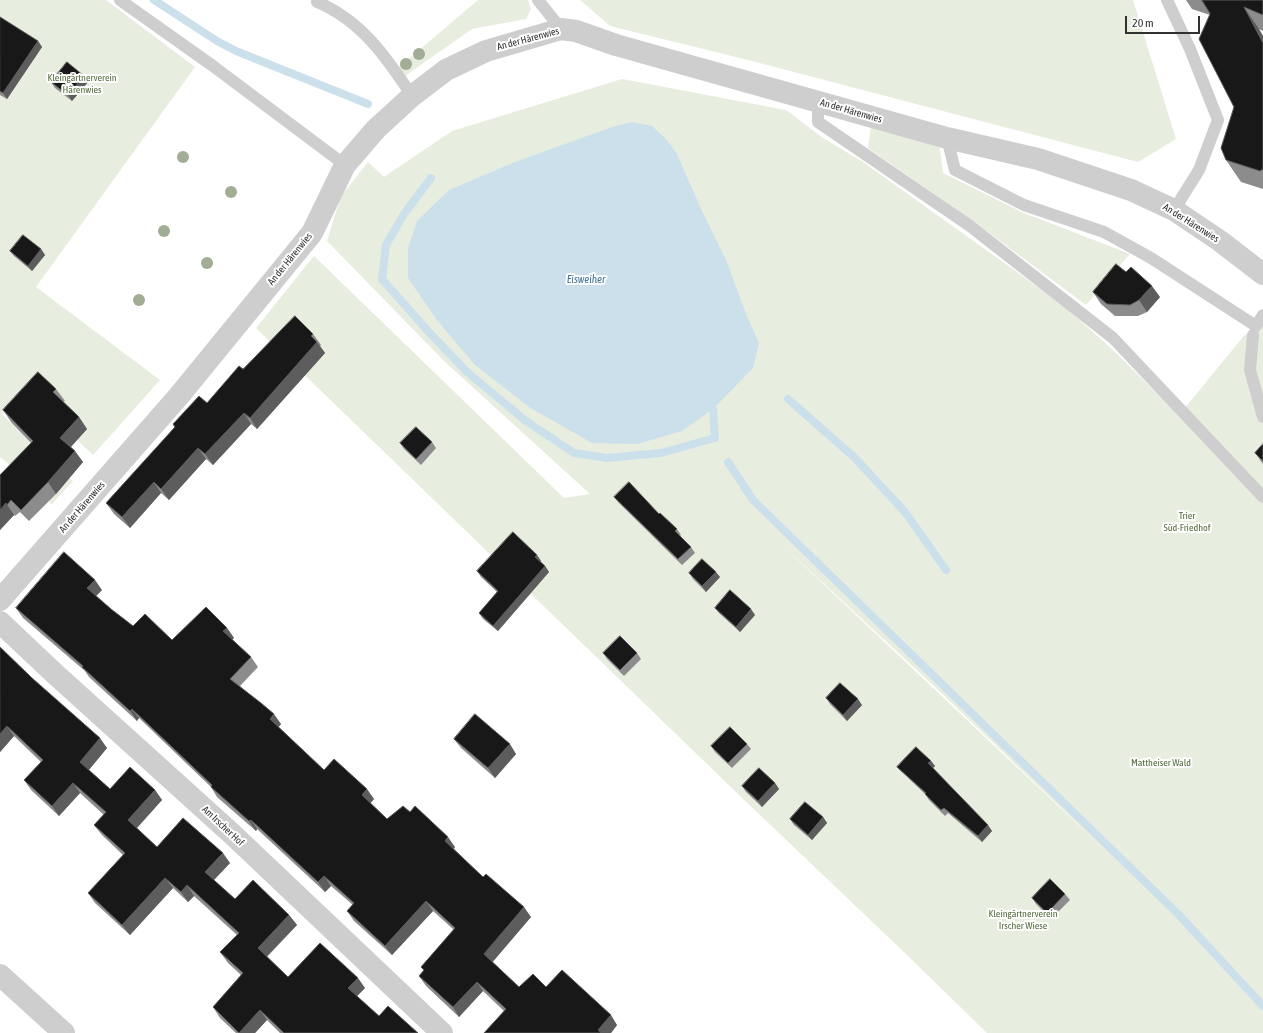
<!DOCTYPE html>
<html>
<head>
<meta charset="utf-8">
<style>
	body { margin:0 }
	#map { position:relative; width:1263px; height:1033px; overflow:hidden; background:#fff; font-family:"Asap Condensed",sans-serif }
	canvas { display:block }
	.scale { position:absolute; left:1125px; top:16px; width:75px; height:18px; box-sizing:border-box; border:2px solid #313131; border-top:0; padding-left:5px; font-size:12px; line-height:14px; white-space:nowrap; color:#313131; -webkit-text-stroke:3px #fff; paint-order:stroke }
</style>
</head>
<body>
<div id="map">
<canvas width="1263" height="1033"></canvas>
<div class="scale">20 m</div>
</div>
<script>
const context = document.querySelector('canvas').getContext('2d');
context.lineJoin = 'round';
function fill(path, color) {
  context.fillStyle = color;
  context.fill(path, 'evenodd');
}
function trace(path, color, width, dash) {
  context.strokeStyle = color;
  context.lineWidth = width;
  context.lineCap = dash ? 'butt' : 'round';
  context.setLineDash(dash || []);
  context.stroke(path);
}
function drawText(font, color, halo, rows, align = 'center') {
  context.font = font + ' "Asap Condensed",sans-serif';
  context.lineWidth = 4;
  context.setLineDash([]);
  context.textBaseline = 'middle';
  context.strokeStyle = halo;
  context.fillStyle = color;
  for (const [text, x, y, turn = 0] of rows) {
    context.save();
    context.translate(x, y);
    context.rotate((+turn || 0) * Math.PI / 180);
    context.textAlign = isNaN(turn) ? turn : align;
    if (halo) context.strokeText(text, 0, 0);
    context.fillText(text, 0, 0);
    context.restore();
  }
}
fill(new Path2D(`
	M 0,0 L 106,0 L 195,67 L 36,287 L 160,380 L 93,455 L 77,440 L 61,404 L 64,400 L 36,395 L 25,386 L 10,406 L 2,414 L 54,465 L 73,481 L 51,505 L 49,501 L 21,474 L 0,457 Z
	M 478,0 L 528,0 L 531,9 L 526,19 L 472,29 L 405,76 L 398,68 Z
	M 580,0 L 1133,0 L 1176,139 L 1138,162 L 748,60 L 610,26 Z
	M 622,79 L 786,110 L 823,138 L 863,162 L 1063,305 L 1113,350 L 1179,415 L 1243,337 L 1263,320 L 1263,1033 L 987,1033 L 907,955 L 737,793 L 256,328 L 314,256 L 564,498 L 590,494 L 444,361 L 327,241 L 341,196 L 368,162 L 384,177 L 452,131 ZM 764,528 L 936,688 L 1115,860 Z
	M 871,126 L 939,142 L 943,173 L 1024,213 L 1130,254 L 1086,305 L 980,226 L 868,148 Z`), '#e7eddf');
fill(new Path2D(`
	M 632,122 L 652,126 L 667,140 L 677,154 L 701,209 L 727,262 L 746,314 L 759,343 L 753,368 L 713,409 L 682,431 L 637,444 L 592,443 L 529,407 L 474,364 L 437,320 L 408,278 L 408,248 L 417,221 L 449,190 L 515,162 L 612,127 Z`), '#cce0ec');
trace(new Path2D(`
	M 154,0 L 217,41 L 236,51 L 368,104
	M 431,178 L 404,214 L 386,245 L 382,279 L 427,330 L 467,372 L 526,421 L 574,453 L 607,458 L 661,453 L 715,438 L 713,409
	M 788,399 L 854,457 L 905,512 L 946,570
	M 728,462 L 753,500 L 1179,915 L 1263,1006`), '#cce0ec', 8);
trace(new Path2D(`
	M 120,0 L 213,66 L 345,165
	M 538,0 L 561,29
	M 1167,0 L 1190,49 L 1218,120 L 1199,170 L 1174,210
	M 317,2 C 361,20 387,58 412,96
	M 818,102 L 818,122 L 970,226 L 1113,338 L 1263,497
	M 947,138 L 955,170 L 1024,205 L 1104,232 L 1151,258 L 1256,326 L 1263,315
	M 1253,335 L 1250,370 L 1263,417`), '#cecece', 12);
trace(new Path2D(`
	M 0,600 L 178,397 L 312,233 L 345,165 L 376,129 L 412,96 L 446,70 L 486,51 L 561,29 L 576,31 L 616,45 L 947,138 L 1038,159 L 1131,190 L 1174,210 L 1220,241 L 1263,274
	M 0,622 L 54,673 L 231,833 L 442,1033`), '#cecece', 22);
trace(new Path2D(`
	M 0,975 L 64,1033`), '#cecece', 22);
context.fillStyle = '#a1ae95';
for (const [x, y] of [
	[419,54],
	[406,64],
	[183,157],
	[231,192],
	[164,231],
	[207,263],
	[139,300]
]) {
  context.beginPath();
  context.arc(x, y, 6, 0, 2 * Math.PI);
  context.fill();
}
fill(new Path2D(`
	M 1186,0 L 1263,0 L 1263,31 L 1259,29 L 1263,36 L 1263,189 L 1241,182 L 1226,160 L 1234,107 L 1210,15 L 1192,9 Z
	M 0,17 L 38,41 L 42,47 L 7,99 L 0,95 Z
	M 51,82 L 88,82 L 72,101 L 55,88 Z
	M 41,249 L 45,255 L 32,271 L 14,256 L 10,251 Z
	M 1093,292 L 1160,297 L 1147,312 L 1138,316 L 1115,316 L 1101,304 Z
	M 313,334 L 321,345 L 320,346 L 325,353 L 257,429 L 251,424 L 213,465 L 206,459 L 169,500 L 161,493 L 130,528 L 114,514 L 106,503 L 175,427 L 173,424 L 207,403 L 243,369 Z
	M 56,389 L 65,401 L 63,402 L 79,417 L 87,429 L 71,447 L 83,462 L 56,494 L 29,521 L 20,512 L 15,516 L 14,515 L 0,530 L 0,475 L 31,443 L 11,422 L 3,410 Z
	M 432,442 L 436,448 L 421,465 L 404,449 L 400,443 Z
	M 1263,444 L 1263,464 L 1255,453 Z
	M 614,497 L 659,514 L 677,529 L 681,535 L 680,536 L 691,547 L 695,553 L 682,565 L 618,502 Z
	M 537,555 L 541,561 L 540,561 L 545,566 L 549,572 L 498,631 L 483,619 L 479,613 L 497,592 L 481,577 L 477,571 Z
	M 689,573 L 720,577 L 706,592 L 693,579 Z
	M 102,590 L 96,596 L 111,609 L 133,626 L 172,640 L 227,628 L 234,638 L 232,639 L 251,657 L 258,667 L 240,686 L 281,724 L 278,727 L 324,770 L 374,799 L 370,803 L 387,819 L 410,812 L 455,847 L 454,849 L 483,877 L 531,917 L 492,962 L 519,987 L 546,987 L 617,1025 L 611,1033 L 484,1033 L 504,1011 L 483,991 L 459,1017 L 426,986 L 419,976 L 424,971 L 421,967 L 454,930 L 433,911 L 392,955 L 354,921 L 347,911 L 353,905 L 331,886 L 325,892 L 257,829 L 256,831 L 217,797 L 211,787 L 139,718 L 137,721 L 89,677 L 85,671 L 23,618 L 16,608 Z
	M 715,608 L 755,615 L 740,632 L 719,613 Z
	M 0,647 L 32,678 L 107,748 L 89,770 L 110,789 L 155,790 L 162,800 L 137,828 L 157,847 L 230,863 L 214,880 L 235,899 L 289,915 L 297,925 L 267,957 L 288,977 L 365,988 L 357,996 L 379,1016 L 418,1033 L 280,1033 L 267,1020 L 255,1033 L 236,1033 L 220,1018 L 213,1007 L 241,975 L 228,963 L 220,952 L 237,935 L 194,896 L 188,902 L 173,888 L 130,935 L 95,903 L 88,893 L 123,855 L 102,835 L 94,825 L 104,815 L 80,793 L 59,816 L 31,790 L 24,780 L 41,762 L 14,736 L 0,752 Z
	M 603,653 L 637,653 L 641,659 L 624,676 L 607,659 Z
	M 826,698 L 862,705 L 847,721 L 830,704 Z
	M 454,739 L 516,754 L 495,778 L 461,748 Z
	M 747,744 L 751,749 L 732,768 L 715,752 L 711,746 Z
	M 931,761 L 935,766 L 933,768 L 992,831 L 982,842 L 948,813 L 945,816 L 929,800 L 925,794 L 902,772 L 897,767 Z
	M 775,783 L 779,789 L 762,807 L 746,792 L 742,786 Z
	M 823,817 L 827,823 L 812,840 L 794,825 L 790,819 Z
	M 1065,894 L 1070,900 L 1051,919 L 1036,904 L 1032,898 Z`), '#8c8c8c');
fill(new Path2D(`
	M 1244,7 L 1259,29 L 1263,36 L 1263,43 Z
	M 38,41 L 42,47 L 7,99 L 3,93 Z
	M 84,76 L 88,82 L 72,101 L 68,95 Z
	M 41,249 L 45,255 L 32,271 L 28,266 Z
	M 1152,286 L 1160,297 L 1147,312 L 1139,300 Z
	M 317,342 L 325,353 L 257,429 L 250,418 Z
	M 244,413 L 251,424 L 213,465 L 205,454 Z
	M 79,417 L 87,429 L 68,450 L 60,438 Z
	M 198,448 L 206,459 L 169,500 L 161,489 Z
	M 75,451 L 83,462 L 56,494 L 48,482 Z
	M 154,482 L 161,493 L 130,528 L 122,517 Z
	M 6,503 L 14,515 L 0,530 L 0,510 Z
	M 537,555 L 541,561 L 539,562 L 535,557 Z
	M 545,566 L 549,572 L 498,631 L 493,626 Z
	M 716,572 L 720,577 L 706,592 L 702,586 Z
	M 95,580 L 102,590 L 94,598 L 87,588 Z
	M 751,609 L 755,615 L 740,632 L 736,627 Z
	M 227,628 L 234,638 L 230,641 L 223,631 Z
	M 858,699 L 862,705 L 847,721 L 843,715 Z
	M 132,709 L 139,718 L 137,721 L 130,711 Z
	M 274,714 L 281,724 L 277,729 L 270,719 Z
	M 7,726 L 14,736 L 0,752 L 0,734 Z
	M 100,738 L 107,748 L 87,772 L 80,762 Z
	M 510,744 L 516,754 L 495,778 L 488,768 Z
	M 931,761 L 935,766 L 932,769 L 928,763 Z
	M 73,783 L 80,793 L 59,816 L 52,806 Z
	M 775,783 L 779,789 L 762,807 L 758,801 Z
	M 367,789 L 374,799 L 369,805 L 362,795 Z
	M 155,790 L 162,800 L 135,830 L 128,820 Z
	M 823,817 L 827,823 L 812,840 L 808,835 Z
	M 251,820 L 257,829 L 256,831 L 249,821 Z
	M 988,825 L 992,831 L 982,842 L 978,836 Z
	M 448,837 L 455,847 L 452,850 L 445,841 Z
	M 223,853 L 230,863 L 212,882 L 205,872 Z
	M 324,876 L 331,886 L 325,892 L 318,882 Z
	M 165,878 L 173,888 L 130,935 L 122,925 Z
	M 187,885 L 194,896 L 188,902 L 181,892 Z
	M 426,901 L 433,911 L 392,955 L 385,946 Z
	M 524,907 L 531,917 L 491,964 L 484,954 Z
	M 289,915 L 297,925 L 265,958 L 258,948 Z
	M 358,978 L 365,988 L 355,998 L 348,988 Z
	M 477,982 L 483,991 L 459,1017 L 453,1007 Z
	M 260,1010 L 267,1020 L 255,1033 L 239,1033 Z
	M 611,1015 L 617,1025 L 611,1033 L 600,1033 L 598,1030 Z`), '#5d5d5d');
const building = new Path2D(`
	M 1202,0 L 1263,0 L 1263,15 L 1244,7 L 1263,43 L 1263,169 L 1260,171 L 1226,160 L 1221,148 L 1234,107 L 1199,39 L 1210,14 Z
	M 0,17 L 38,41 L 3,93 L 0,91 Z
	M 67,62 L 84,76 L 68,95 L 51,82 Z
	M 23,235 L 41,249 L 28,266 L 10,251 Z
	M 1116,264 L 1126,272 L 1131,267 L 1152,286 L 1139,300 L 1130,305 L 1107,304 L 1093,292 Z
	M 295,316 L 313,334 L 311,336 L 317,342 L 250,418 L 244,413 L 205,454 L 198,448 L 161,489 L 154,482 L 122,517 L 106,503 L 175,427 L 173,424 L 199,396 L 207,403 L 239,366 L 243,369 Z
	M 38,372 L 56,389 L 53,392 L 79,417 L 60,438 L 75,451 L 48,482 L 21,510 L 11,500 L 7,505 L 6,503 L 0,510 L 0,475 L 33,441 L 3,410 Z
	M 416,427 L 432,442 L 416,459 L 400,443 Z
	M 1263,444 L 1263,461 L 1255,453 Z
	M 629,482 L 659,514 L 660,513 L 677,529 L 675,531 L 691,547 L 678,559 L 614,497 Z
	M 513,532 L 537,555 L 535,557 L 545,566 L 493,626 L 479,613 L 498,591 L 477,571 Z
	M 64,552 L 95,580 L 87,588 L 111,609 L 133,626 L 145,614 L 172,640 L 206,607 L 227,628 L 223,631 L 251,657 L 230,679 L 261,703 L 274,714 L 270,719 L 324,770 L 334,759 L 367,789 L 362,795 L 387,819 L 403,806 L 410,812 L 415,806 L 448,837 L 445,841 L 483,877 L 486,874 L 524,907 L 484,954 L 519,987 L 533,974 L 546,987 L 562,970 L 611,1015 L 598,1030 L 601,1033 L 484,1033 L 506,1009 L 477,982 L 453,1007 L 419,976 L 424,970 L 421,967 L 455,928 L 426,901 L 385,946 L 347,911 L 354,903 L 324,876 L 318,882 L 251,820 L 249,821 L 211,787 L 212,785 L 132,709 L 130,711 L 82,667 L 83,666 L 16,608 Z
	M 702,559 L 716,572 L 702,586 L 689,573 Z
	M 730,590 L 751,609 L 736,627 L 715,608 Z
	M 620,636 L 637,653 L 620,670 L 603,653 Z
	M 0,647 L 32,678 L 100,738 L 80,762 L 110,789 L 130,767 L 155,790 L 128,820 L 157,847 L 183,818 L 223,853 L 205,872 L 235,899 L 253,880 L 289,915 L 258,948 L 288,977 L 320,943 L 358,978 L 348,988 L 379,1016 L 388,1006 L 418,1033 L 284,1033 L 260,1010 L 239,1033 L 213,1007 L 243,973 L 220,952 L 239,933 L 187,885 L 181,892 L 165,878 L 122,925 L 88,893 L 125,853 L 94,825 L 106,812 L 73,783 L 52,806 L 24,780 L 43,760 L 7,726 L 0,734 Z
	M 840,683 L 858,699 L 843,715 L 826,698 Z
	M 475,714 L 510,744 L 488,768 L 454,739 Z
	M 730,727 L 747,744 L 728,763 L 711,746 Z
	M 916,747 L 931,761 L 928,763 L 988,825 L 978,836 L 944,808 L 941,810 L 925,794 L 926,793 L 897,767 Z
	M 759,768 L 775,783 L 758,801 L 742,786 Z
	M 805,802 L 823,817 L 808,835 L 790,819 Z
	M 1050,879 L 1065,894 L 1047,913 L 1032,898 Z`);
fill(building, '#181818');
trace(building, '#5d5d5d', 1);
drawText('10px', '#313131', '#fff', [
	["An der Härenwies",528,39,-15],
	["An der Härenwies",851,111,16],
	["An der Härenwies",1191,223,32],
	["An der Härenwies",290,259,-51],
	["An der Härenwies",82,507,-49],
	["Am Irscher Hof",223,826,43]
]);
drawText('10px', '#546c3e', '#fff', [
	["Kleingärtnerverein",82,78],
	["Härenwies",82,90],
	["Trier",1187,516],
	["Süd-Friedhof",1187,528],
	["Mattheiser Wald",1161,763],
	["Kleingärtnerverein",1023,914],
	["Irscher Wiese",1023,926]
]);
drawText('italic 11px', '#3f7392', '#fff', [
	["Eisweiher",586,280]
]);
</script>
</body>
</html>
